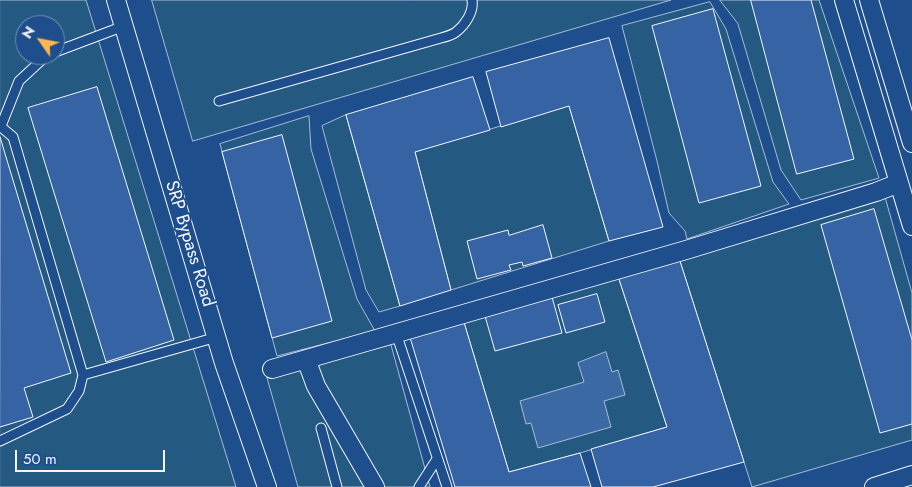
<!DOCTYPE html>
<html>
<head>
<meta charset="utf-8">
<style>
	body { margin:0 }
	#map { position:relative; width:912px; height:487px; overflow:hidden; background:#1f4e8c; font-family:Jost,sans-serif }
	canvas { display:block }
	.north { position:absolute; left:15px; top:15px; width:50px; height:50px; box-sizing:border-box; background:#1f4e8c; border:1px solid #7391ba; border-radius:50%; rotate:303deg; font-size:14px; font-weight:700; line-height:20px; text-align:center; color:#f2f6ff }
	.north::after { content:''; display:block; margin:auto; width:18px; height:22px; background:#ffb74d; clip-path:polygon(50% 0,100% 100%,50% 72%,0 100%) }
	.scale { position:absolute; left:15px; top:450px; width:150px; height:22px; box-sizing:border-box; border:2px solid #f2f6ff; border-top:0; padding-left:6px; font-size:15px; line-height:18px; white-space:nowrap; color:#f2f6ff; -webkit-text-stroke:4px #1f4e8c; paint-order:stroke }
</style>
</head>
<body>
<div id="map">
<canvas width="912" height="487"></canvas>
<div class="north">N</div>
<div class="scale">50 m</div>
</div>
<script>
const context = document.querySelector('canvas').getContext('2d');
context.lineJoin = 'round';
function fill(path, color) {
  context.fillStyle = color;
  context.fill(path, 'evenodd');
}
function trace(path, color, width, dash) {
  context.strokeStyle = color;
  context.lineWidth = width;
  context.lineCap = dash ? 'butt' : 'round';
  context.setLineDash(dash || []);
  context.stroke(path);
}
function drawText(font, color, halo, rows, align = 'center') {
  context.font = font + ' Jost,sans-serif';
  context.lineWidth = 4;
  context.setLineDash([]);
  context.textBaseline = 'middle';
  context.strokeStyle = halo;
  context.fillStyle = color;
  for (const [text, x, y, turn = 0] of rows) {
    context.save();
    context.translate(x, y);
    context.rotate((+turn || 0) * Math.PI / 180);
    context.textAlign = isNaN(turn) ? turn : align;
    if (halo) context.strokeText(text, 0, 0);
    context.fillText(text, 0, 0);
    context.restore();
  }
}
const green = new Path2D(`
	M 0,0 L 86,0 L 236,487 L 0,487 ZM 25,25 L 55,25 L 55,55 L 25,55 Z
	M 152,0 L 671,0 L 193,141 Z
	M 720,0 L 819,0 L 879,178 L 801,200 L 781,170 L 738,24 Z
	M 710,2 L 726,29 L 773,182 L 789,204 L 687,239 L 685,231 L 669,213 L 657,161 L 622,26 Z
	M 569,106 L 609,241 L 451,290 L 415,152 Z
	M 346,115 L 400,306 L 379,312 L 366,290 L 322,126 Z
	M 309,116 L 311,149 L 357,299 L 375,331 L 277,356 L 220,144 Z
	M 885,197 L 912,293 L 912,440 L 752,487 L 679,258 Z
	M 618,276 L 667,427 L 580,453 L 509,472 L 463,319 Z
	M 391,345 L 430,487 L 298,487 L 267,378 Z`);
fill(green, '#245a82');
trace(green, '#a8bbd7', 1);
const water = new Path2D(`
	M 606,352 L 612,372 L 618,370 L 625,395 L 604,401 L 611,427 L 538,448 L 531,423 L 526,424 L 520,401 L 584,382 L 578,363 Z`);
fill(water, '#3b69a3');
trace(water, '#a8bbd7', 1);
const building = new Path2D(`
	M 751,0 L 811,0 L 854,159 L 797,174 Z
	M 713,9 L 761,186 L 699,203 L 652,26 Z
	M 609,38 L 663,227 L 609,241 L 569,106 L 501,127 L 486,72 Z
	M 473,77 L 490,130 L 415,152 L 451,290 L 400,306 L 346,115 Z
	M 97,87 L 174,340 L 106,362 L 28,108 Z
	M 282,135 L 332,321 L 272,338 L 222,152 Z
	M 0,137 L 71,373 L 24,388 L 33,417 L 0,427 Z
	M 874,209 L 912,340 L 912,424 L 880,433 L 821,225 Z
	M 543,225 L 552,258 L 523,266 L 522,262 L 509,265 L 511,270 L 477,279 L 467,241 L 508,230 L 509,235 Z
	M 679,258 L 744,462 L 653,487 L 602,487 L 591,449 L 667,427 L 618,276 Z
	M 597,294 L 605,322 L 566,333 L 558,305 Z
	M 552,297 L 562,333 L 495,351 L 485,316 Z
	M 463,319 L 509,472 L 580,453 L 591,487 L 455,487 L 409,334 Z`);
fill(building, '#3563a3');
trace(building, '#f2f6ff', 1);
const lane = new Path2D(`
	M 55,52 L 124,26
	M 219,101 L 441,38 C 445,37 452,35 456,32 C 465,25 474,12 472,0
	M 0,126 L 13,137 L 83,375 L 79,391 L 67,409 L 0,441
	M 1,126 L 19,81 L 47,55
	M 396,333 L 447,487
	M 83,375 L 217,337
	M 321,428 L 337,487
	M 419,487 L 437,459`);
const street = new Path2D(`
	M 116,0 L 224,363 L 267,487
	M 844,0 L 912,226
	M 869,0 L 912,143
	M 306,359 L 316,386 L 375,487
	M 272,369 L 686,250 L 876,192 L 899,183
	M 874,487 L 912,475`);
trace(lane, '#f2f6ff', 11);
trace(street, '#f2f6ff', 20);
trace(lane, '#1f4e8c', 9);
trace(street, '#1f4e8c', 18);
drawText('18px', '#f2f6ff', '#1f4e8c', [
	["SRP Bypass Road",189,244,73]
]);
</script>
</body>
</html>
